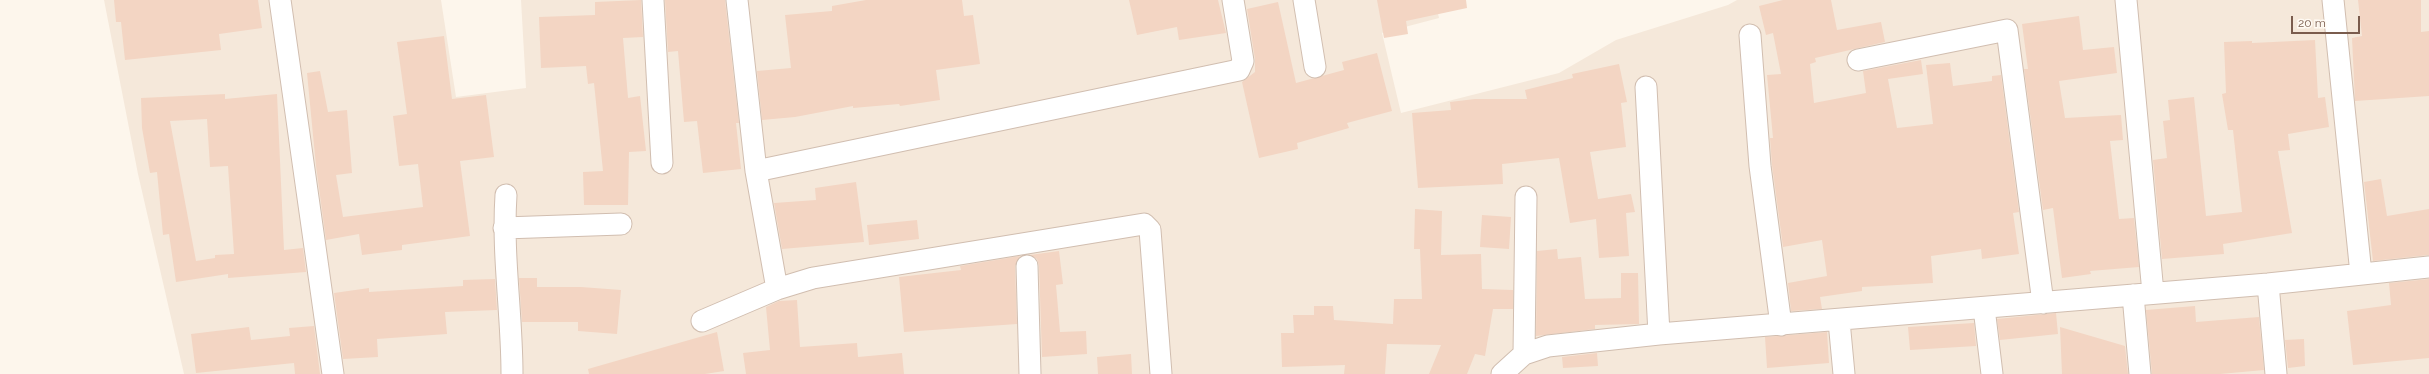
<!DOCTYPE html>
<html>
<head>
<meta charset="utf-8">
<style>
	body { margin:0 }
	#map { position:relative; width:2429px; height:374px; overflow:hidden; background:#fdf6ec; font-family:Raleway,sans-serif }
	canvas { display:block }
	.scale { position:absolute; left:2291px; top:16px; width:69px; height:18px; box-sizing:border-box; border:2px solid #7a5c4d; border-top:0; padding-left:5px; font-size:12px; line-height:14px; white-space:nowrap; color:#7a5c4d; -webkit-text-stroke:3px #fffaf3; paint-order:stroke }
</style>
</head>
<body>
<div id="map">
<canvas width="2429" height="374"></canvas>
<div class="scale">20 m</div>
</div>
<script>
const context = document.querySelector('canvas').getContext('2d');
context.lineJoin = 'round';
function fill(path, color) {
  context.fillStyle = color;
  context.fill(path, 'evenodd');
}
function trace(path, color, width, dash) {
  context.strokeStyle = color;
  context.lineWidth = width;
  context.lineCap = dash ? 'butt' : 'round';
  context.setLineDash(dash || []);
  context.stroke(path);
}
fill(new Path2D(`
	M 104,0 L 441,0 L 456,97 L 526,88 L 521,0 L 1435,0 L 1439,18 L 1382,33 L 1401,113 L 1559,73 L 1616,40 L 1728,5 L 1737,0 L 2429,0 L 2429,374 L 184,374 L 138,174 Z`), '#f5e8da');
fill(new Path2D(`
	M 114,0 L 258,0 L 262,28 L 219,34 L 221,50 L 125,60 L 121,22 L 116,22 Z
	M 641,0 L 643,37 L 623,38 L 628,98 L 640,96 L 646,151 L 629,152 L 628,205 L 584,205 L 583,172 L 603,171 L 594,83 L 588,84 L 586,66 L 541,68 L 539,17 L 595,15 L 595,2 Z
	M 665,0 L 725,0 L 739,123 L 736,123 L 741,169 L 703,173 L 697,121 L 684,122 L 678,51 L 668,52 Z
	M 866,0 L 962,0 L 964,16 L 973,15 L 980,64 L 936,70 L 940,100 L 900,106 L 899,104 L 853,108 L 853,106 L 795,117 L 762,120 L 757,71 L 791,68 L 785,15 L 832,11 L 832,6 Z
	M 1129,0 L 1218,0 L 1226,33 L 1179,40 L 1177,27 L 1137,35 Z
	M 1377,0 L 1466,0 L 1467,8 L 1406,21 L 1408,34 L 1384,38 Z
	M 1783,0 L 1831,0 L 1837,30 L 1881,22 L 1885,42 L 1815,58 L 1816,62 L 1810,64 L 1814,103 L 1866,93 L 1863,71 L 1921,60 L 1923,74 L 1888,79 L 1897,128 L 1933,124 L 1926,65 L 1950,63 L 1953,86 L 1992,81 L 1992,76 L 2001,75 L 2019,212 L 2013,213 L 2019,254 L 1982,259 L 1981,249 L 1931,256 L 1933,283 L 1862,287 L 1862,291 L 1820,297 L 1822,309 L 1791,311 L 1788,283 L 1827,276 L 1822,240 L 1783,247 L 1772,165 L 1770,138 L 1773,138 L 1767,75 L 1781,74 L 1773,33 L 1766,35 L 1759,6 Z
	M 2358,0 L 2421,0 L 2421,32 L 2429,31 L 2429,96 L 2355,101 L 2352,38 L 2362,36 Z
	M 1278,2 L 1296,83 L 1344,70 L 1342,62 L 1377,53 L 1392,111 L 1347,123 L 1349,128 L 1297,143 L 1298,149 L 1259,158 L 1242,82 L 1255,72 L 1255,59 L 1247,9 Z
	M 2079,16 L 2083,50 L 2114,47 L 2117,73 L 2059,81 L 2065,118 L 2121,115 L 2123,140 L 2110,141 L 2119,219 L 2134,218 L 2139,267 L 2090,271 L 2091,274 L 2062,278 L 2053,208 L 2043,210 L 2024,69 L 2028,69 L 2022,24 Z
	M 444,36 L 452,99 L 486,95 L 494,157 L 460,161 L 470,236 L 402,245 L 402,250 L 362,255 L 359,234 L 326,240 L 316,166 L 307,73 L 320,71 L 328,112 L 347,110 L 352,173 L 336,175 L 343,217 L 423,207 L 418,164 L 399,166 L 393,116 L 407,114 L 397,42 Z
	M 2315,40 L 2318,98 L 2325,97 L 2329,127 L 2288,134 L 2290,150 L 2278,151 L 2292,233 L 2223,244 L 2224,254 L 2162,259 L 2153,160 L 2167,158 L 2163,121 L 2170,120 L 2168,100 L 2194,97 L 2206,216 L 2242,212 L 2233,130 L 2228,130 L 2222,94 L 2226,93 L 2224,42 L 2252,41 L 2252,43 Z
	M 1619,64 L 1627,102 L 1621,103 L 1626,147 L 1590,152 L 1598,199 L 1631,194 L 1635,212 L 1626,213 L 1629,256 L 1599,258 L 1596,219 L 1570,223 L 1559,158 L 1502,164 L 1503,184 L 1418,188 L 1412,113 L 1451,110 L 1450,102 L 1475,99 L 1527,99 L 1525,90 L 1573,78 L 1572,74 Z
	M 225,94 L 225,99 L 277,94 L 284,250 L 303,248 L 306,272 L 228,278 L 228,274 L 176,282 L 169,234 L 163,235 L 157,172 L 150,173 L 142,128 L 141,98 ZM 207,119 L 210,167 L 228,166 L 234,254 L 215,255 L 215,258 L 196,261 L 170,121 Z
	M 2381,179 L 2387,216 L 2429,209 L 2429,255 L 2373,261 L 2364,182 Z
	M 856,182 L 864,242 L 782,249 L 774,203 L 816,200 L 815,188 Z
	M 1415,209 L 1442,211 L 1441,255 L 1481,254 L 1482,289 L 1513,290 L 1513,309 L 1493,309 L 1485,356 L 1475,354 L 1467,374 L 1429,374 L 1441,345 L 1387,344 L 1385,374 L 1344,374 L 1345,365 L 1282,367 L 1281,333 L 1294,333 L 1293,315 L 1314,315 L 1314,306 L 1333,306 L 1334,320 L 1393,324 L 1394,299 L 1422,299 L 1420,249 L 1414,249 Z
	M 1482,215 L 1511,217 L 1509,249 L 1480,247 Z
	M 917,220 L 919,239 L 869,245 L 867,225 Z
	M 1557,249 L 1558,259 L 1581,257 L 1585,299 L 1621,298 L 1621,273 L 1638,273 L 1639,324 L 1595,325 L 1595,329 L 1536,336 L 1537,251 Z
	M 1059,251 L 1063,284 L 1056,285 L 1060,332 L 1086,331 L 1087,354 L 1042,357 L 1039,266 L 1037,259 L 1030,255 Z
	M 1020,256 L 1015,266 L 1017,324 L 904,332 L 899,277 L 961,270 L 960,266 Z
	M 519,278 L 537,278 L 537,287 L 581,287 L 621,290 L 617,334 L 578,331 L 578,322 L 522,322 Z
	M 495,279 L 497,310 L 445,312 L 447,334 L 377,339 L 378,357 L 343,359 L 334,293 L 369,288 L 369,292 L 463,286 L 463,280 Z
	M 2429,279 L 2429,358 L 2353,365 L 2347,311 L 2391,305 L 2389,283 Z
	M 797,300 L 800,347 L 857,343 L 858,357 L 902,353 L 904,374 L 746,374 L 743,353 L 770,350 L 766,307 L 779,301 Z
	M 2195,306 L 2196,322 L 2259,317 L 2264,370 L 2220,374 L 2152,374 L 2146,310 Z
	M 2056,313 L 2058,334 L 2000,340 L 1997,319 Z
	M 1974,323 L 1976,346 L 1910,350 L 1908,327 Z
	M 314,326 L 320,374 L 295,374 L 294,363 L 196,373 L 191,334 L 249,327 L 251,340 L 290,336 L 289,328 Z
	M 2060,327 L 2125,346 L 2128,374 L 2062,374 Z
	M 717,332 L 724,371 L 705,374 L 589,374 L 588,369 Z
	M 1827,332 L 1829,363 L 1767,368 L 1765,337 Z
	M 2304,339 L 2305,366 L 2288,368 L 2285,340 Z
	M 1597,353 L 1598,366 L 1563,368 L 1562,357 Z
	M 1131,354 L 1132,374 L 1098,374 L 1097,357 Z`), '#f3d5c3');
const minor = new Path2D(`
	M 280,0 L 333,374
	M 653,0 L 662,163
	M 737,0 L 756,171 L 777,289
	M 1304,0 L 1315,67
	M 2126,0 L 2153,293
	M 2333,0 L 2361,274
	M 1750,35 L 1760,166 L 1781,325
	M 1858,60 L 2007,30 L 2043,303
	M 1646,87 L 1659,334
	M 756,171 L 1239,70 L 1243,61 L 1233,0
	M 506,195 C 502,255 512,314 512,374
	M 504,228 L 621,224
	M 1027,266 L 1030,374
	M 2268,284 L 2276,374
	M 2133,295 L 2140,374
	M 1984,308 L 1992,374
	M 702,321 L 777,289 L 813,278 L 1144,224 L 1150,230 L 1161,374
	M 1839,321 L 1844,374
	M 1524,354 L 1526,197
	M 1502,374 L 1524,354 L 1548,346 L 1659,334 L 2268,284 L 2429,267`);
trace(minor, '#d1beb0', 23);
trace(minor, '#fff', 21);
</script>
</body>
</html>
